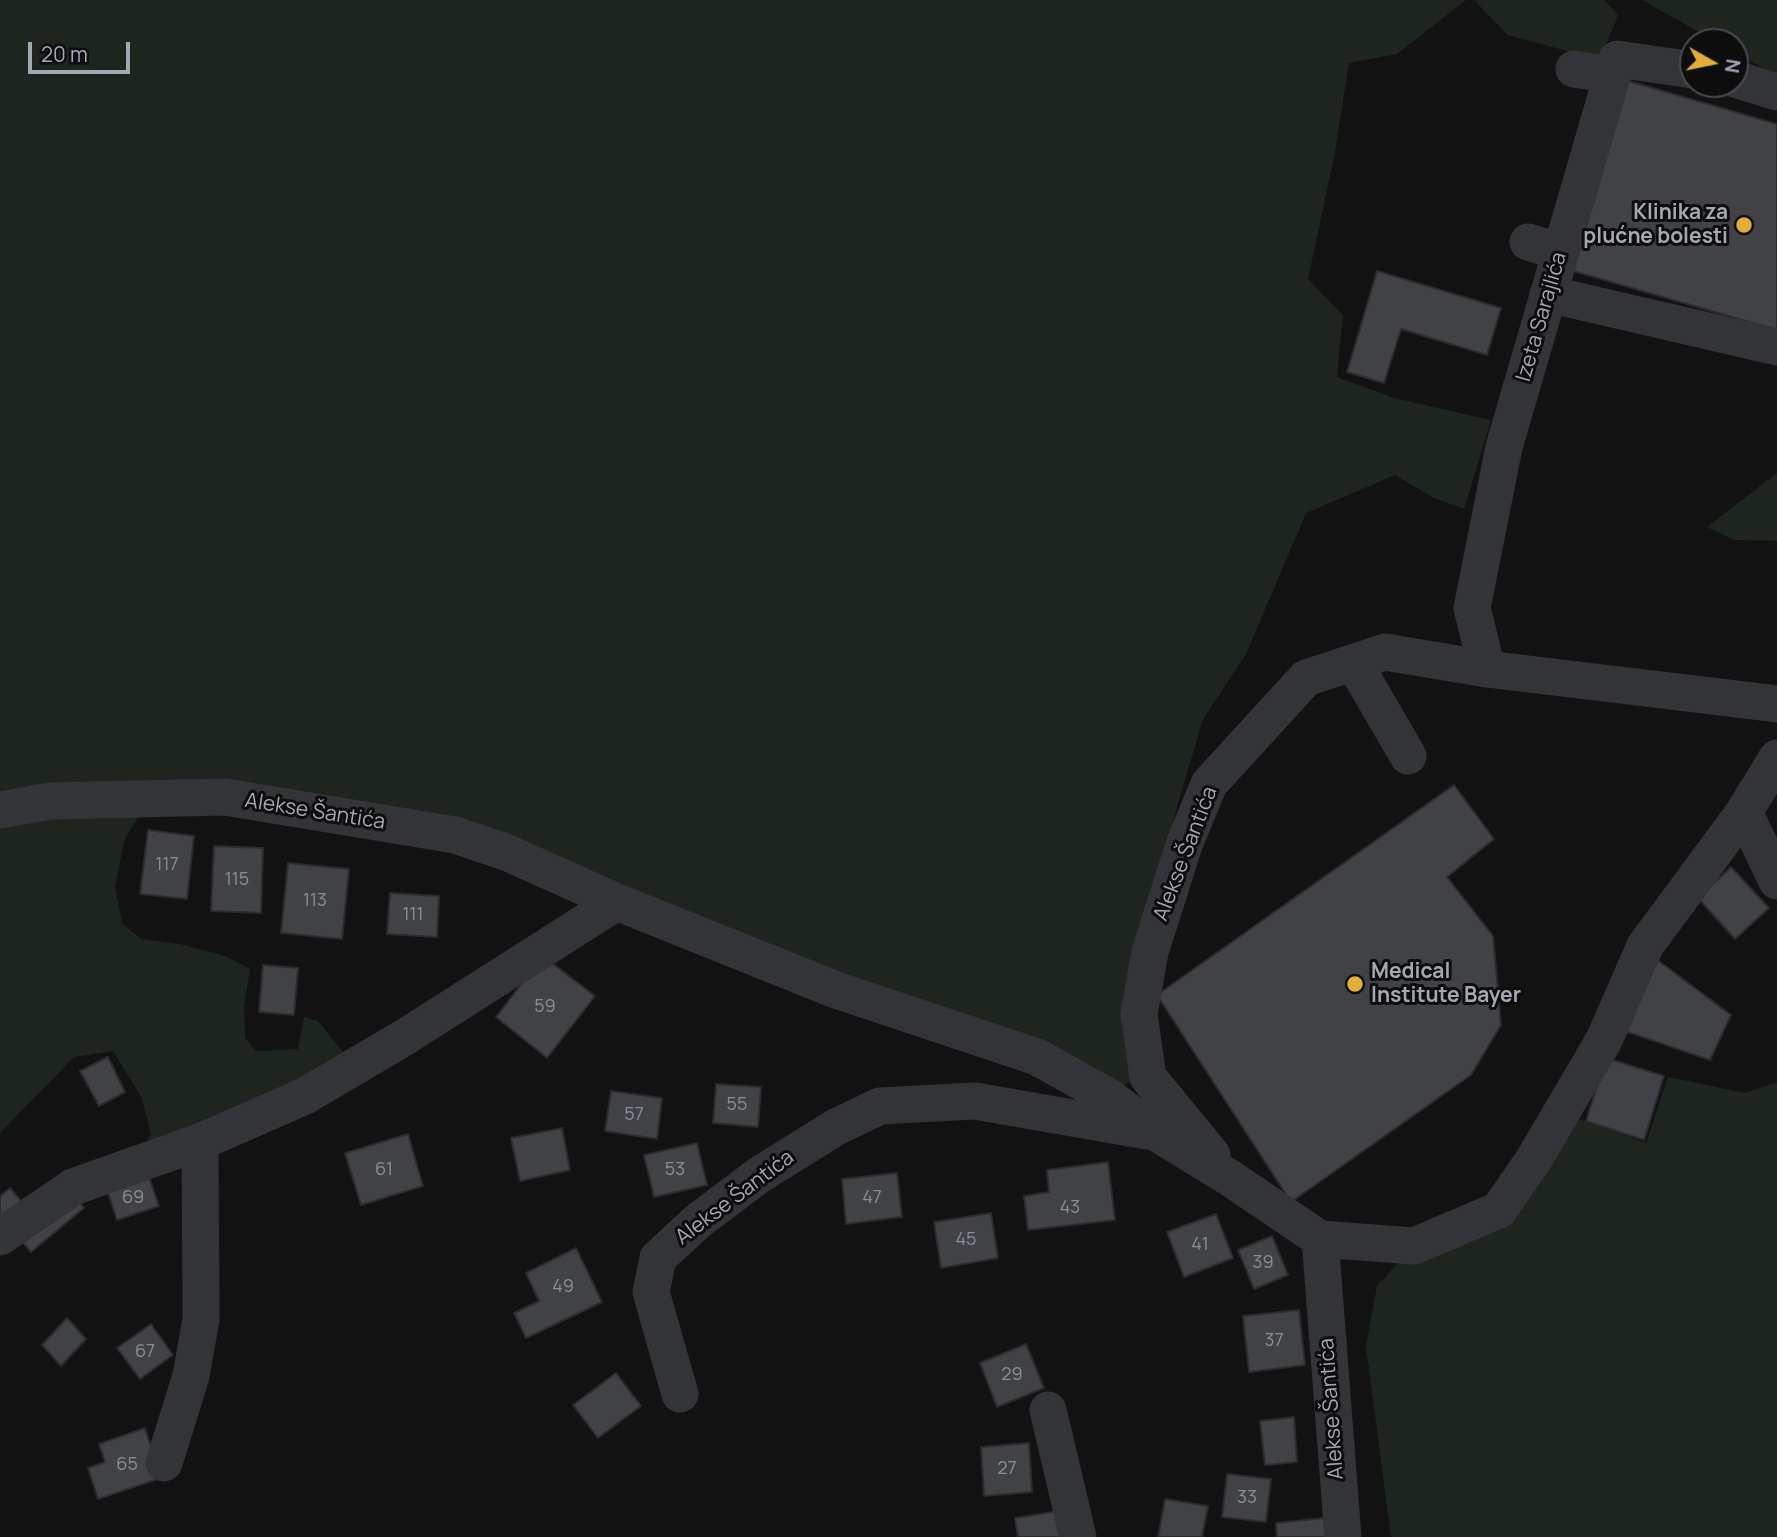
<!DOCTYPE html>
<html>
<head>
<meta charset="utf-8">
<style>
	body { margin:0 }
	#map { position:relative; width:1777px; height:1537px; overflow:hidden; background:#121213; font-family:Manrope,sans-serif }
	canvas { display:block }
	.north { position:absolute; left:1679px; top:28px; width:70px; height:70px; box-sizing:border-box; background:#0d0d0e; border:2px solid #494b50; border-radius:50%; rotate:99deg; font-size:19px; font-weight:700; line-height:28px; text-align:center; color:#a4a8b3 }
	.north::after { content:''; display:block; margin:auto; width:24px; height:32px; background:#e3ad3a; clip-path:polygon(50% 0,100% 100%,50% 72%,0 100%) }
	.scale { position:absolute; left:28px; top:42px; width:102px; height:32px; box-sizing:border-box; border:4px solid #a4a8b3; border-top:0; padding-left:9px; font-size:21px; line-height:24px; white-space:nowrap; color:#a4a8b3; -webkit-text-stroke:5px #0d0d0e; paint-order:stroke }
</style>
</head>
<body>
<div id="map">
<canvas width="1777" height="1537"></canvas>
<div class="north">N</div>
<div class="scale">20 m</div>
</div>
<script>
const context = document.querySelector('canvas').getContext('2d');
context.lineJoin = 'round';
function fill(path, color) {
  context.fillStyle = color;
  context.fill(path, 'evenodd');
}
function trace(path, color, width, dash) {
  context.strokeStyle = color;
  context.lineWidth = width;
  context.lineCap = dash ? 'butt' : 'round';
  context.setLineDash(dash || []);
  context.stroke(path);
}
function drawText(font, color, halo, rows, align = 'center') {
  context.font = font + ' Manrope,sans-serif';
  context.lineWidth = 6;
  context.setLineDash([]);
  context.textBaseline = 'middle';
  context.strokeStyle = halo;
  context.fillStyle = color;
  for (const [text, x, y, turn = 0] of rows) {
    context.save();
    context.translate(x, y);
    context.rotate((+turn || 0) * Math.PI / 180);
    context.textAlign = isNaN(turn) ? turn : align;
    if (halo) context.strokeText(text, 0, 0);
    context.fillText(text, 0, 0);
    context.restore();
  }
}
fill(new Path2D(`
	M 0,0 L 1466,0 L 1397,54 L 1349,63 L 1334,157 L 1308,279 L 1343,315 L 1337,377 L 1394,398 L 1491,420 L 1464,509 L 1434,498 L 1395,475 L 1306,513 L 1246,654 L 1203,719 L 1176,810 L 1143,947 L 1148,1077 L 1117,1087 L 455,835 L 145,805 L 124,841 L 115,886 L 122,923 L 141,939 L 180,944 L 225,956 L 250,969 L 244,1006 L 245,1038 L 256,1051 L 298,1049 L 304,1017 L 318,1021 L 355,1067 L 133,1165 L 151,1134 L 142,1098 L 113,1051 L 74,1057 L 0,1133 Z
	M 1474,0 L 1604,0 L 1618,15 L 1602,54 L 1578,54 L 1508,35 Z
	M 1642,0 L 1777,0 L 1777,76 L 1735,52 L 1735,42 L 1717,42 Z
	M 1777,473 L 1777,541 L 1734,540 L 1707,527 Z
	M 1668,1077 L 1745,1093 L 1777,1082 L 1777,1537 L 1391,1537 L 1366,1346 L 1377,1286 L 1414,1246 L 1499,1210 L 1561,1113 L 1646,1143 Z`), '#1e251f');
const building = new Path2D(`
	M 1618,78 L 1777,124 L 1777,330 L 1563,268 Z
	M 1377,271 L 1501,308 L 1487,355 L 1401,329 L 1384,383 L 1347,372 Z
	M 1454,785 L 1494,839 L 1447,877 L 1493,936 L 1501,1025 L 1471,1075 L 1291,1202 L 1157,995 Z
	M 148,830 L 194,836 L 187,899 L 140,894 Z
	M 214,846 L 263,848 L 261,913 L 211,911 Z
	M 288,863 L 349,869 L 342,939 L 281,933 Z
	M 1731,867 L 1769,908 L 1735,939 L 1698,898 Z
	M 390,893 L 439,896 L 437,937 L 387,934 Z
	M 1648,953 L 1731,1015 L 1710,1060 L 1622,1030 Z
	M 543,956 L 595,996 L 547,1058 L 496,1017 Z
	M 263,965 L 298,968 L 294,1015 L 259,1012 Z
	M 108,1057 L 125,1092 L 99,1106 L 80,1071 Z
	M 1606,1058 L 1664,1076 L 1644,1140 L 1586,1121 Z
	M 716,1084 L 761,1087 L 758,1127 L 713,1123 Z
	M 611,1091 L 662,1098 L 657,1139 L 605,1131 Z
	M 562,1128 L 570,1170 L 520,1181 L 511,1138 Z
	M 408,1134 L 423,1186 L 361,1205 L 345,1153 Z
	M 697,1143 L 707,1185 L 654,1197 L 644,1155 Z
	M 1108,1162 L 1115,1220 L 1028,1230 L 1024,1196 L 1049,1192 L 1047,1170 Z
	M 897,1173 L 902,1217 L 846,1224 L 842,1179 Z
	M 149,1177 L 159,1206 L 117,1220 L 107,1190 Z
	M 10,1188 L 27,1208 L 0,1228 L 0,1196 Z
	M 70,1191 L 84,1208 L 31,1252 L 17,1235 Z
	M 991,1213 L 998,1258 L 941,1268 L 934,1222 Z
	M 1216,1214 L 1233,1258 L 1184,1277 L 1167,1232 Z
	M 1272,1236 L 1288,1275 L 1254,1289 L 1238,1250 Z
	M 576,1248 L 602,1302 L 526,1338 L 514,1313 L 539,1301 L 526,1273 Z
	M 1299,1310 L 1305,1365 L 1249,1372 L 1243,1316 Z
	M 67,1318 L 86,1339 L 61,1366 L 42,1345 Z
	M 151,1324 L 173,1355 L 140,1379 L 117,1348 Z
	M 1026,1344 L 1044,1388 L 997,1407 L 980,1363 Z
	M 616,1373 L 641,1406 L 598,1438 L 573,1405 Z
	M 1294,1417 L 1297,1462 L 1265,1465 L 1260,1421 Z
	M 145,1428 L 161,1478 L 98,1499 L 88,1468 L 105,1462 L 99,1444 Z
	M 1029,1443 L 1032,1492 L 984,1496 L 981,1447 Z
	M 1227,1474 L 1271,1479 L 1266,1522 L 1222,1517 Z
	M 1165,1499 L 1208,1506 L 1202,1537 L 1158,1537 Z
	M 1059,1511 L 1063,1537 L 1018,1537 L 1015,1518 Z
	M 1324,1518 L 1326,1537 L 1277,1537 L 1276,1523 Z`);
fill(building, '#414246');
trace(building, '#2c2c2f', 2);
trace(new Path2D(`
	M 1574,69 L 1612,75
	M 1693,70 L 1617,59 L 1504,447 L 1472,608 L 1487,669 L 1777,704
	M 1735,79 L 1777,92
	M 1528,242 L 1560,252
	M 1548,294 L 1777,347
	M 1354,663 L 1408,756
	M 0,810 L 50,801 L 225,797 L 455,835 L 508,853 L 617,902 L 836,990 L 1037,1057 L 1109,1097 L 1155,1132 L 1230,1178 L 1320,1239 L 1414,1246 L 1499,1210 L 1534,1159 L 1604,1040 L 1645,946 L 1744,812 L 1777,758
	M 1744,812 L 1777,881
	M 1212,1155 L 1148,1077 L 1139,1014 L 1150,952 L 1184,845 L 1209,784 L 1306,678 L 1385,652 L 1487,669
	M 0,1237 L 73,1187 L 200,1142 L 305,1096 L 405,1037 L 617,902
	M 1320,1239 L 1343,1537
	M 680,1394 L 651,1292 L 658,1258 L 698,1221 L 759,1175 L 836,1127 L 880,1106 L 975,1101 L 1147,1131
	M 1048,1410 L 1078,1537
	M 164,1463 L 191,1376 L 201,1319 L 200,1142`), '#333438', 37);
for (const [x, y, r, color] of [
	[1744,225,9,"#e3ad3a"],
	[1355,984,9,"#e3ad3a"]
]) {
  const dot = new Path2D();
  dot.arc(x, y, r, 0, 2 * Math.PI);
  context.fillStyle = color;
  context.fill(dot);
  trace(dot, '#0d0d0e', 2.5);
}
drawText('18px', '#8b8e98', null, [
	["117",167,865],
	["115",237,880],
	["113",315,901],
	["111",413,915],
	["59",545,1007],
	["55",737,1105],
	["57",634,1115],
	["61",384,1170],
	["53",675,1170],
	["69",133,1198],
	["47",872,1198],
	["43",1070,1208],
	["45",966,1240],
	["41",1200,1245],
	["39",1263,1263],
	["49",563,1287],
	["37",1274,1341],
	["67",145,1352],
	["29",1012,1375],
	["65",127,1465],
	["27",1007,1469],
	["33",1247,1498]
]);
drawText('bold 21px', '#a4a8b3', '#0d0d0e', [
	["Klinika za",1728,213],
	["plućne bolesti",1728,237],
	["Medical",1371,972,"left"],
	["Institute Bayer",1371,996,"left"]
], 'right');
drawText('21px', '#a4a8b3', '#0d0d0e', [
	["Izeta Sarajlića",1542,317,-74],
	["Alekse Šantića",315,812,9],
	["Alekse Šantića",1186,854,-69],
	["Alekse Šantića",735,1198,-37],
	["Alekse Šantića",1332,1409,-94]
]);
</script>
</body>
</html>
